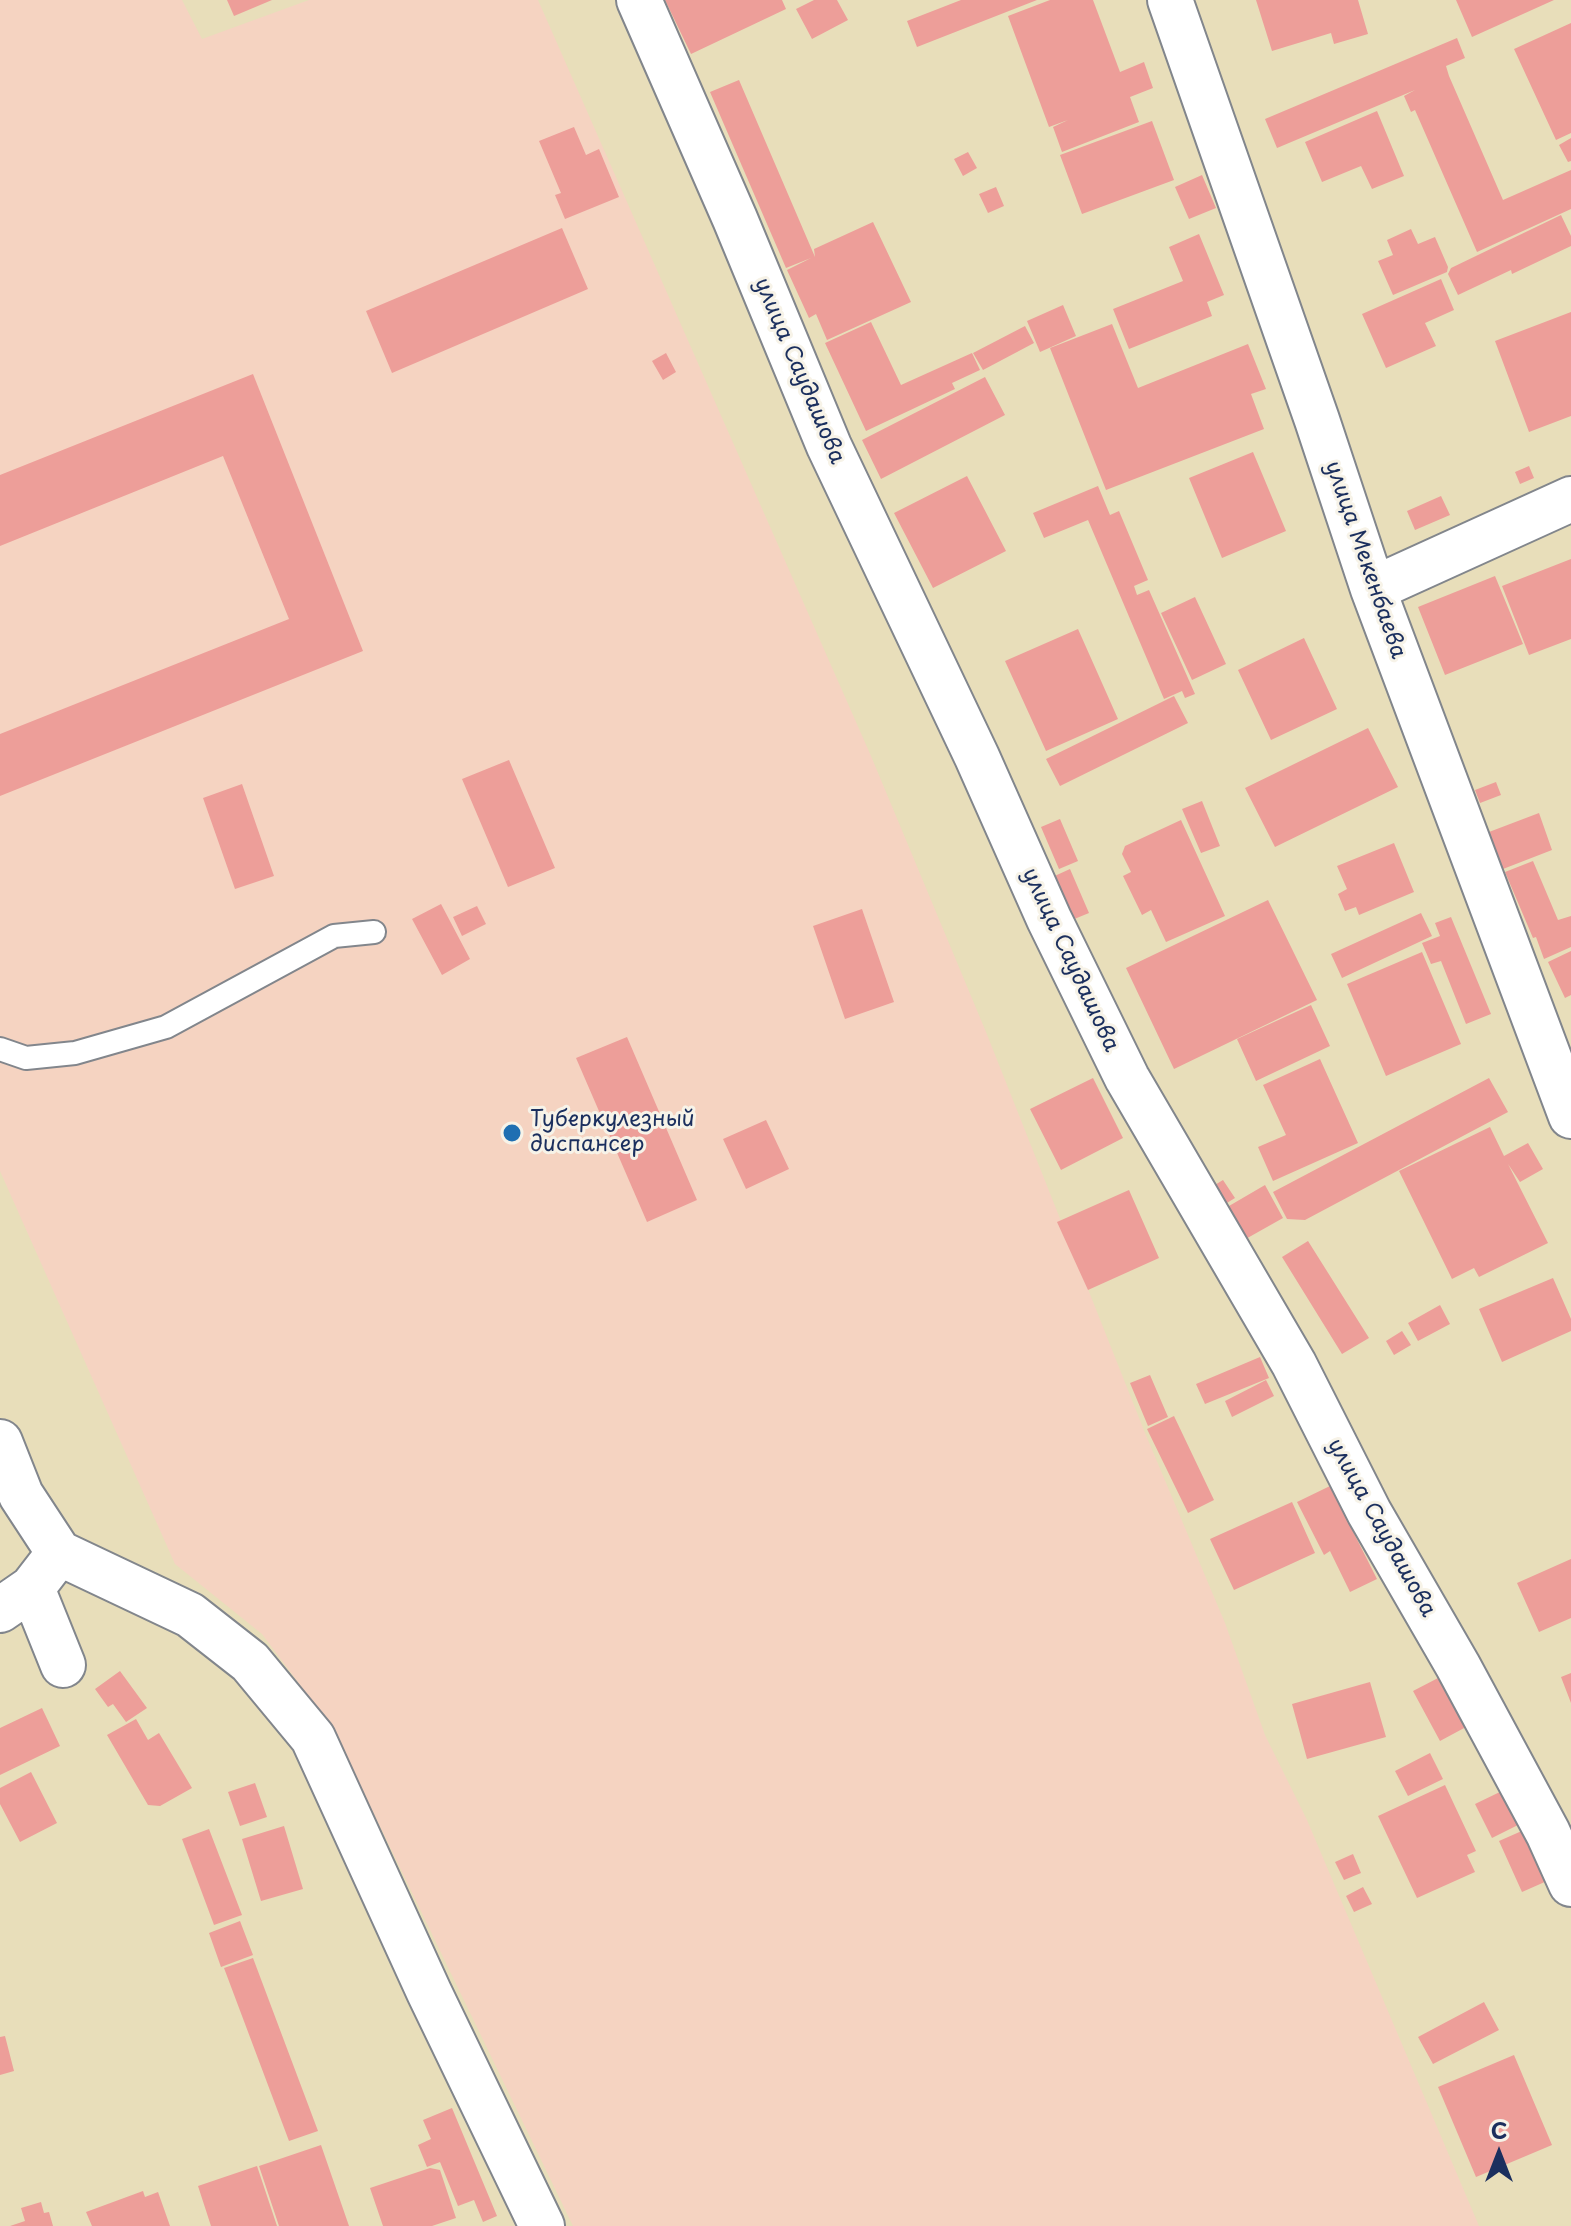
<!DOCTYPE html>
<html>
<head>
<meta charset="utf-8">
<style>
	body { margin:0 }
	#map { position:relative; width:1571px; height:2226px; overflow:hidden; background:#e8deba; font-family:"Playpen Sans",sans-serif }
	canvas { display:block }
	.north { position:absolute; left:1459px; top:2114px; width:80px; height:80px; -webkit-text-stroke:6px #f7f3e8; paint-order:stroke; rotate:0deg; font-size:22px; font-weight:700; line-height:32px; text-align:center; color:#1b2f5e }
	.north::after { content:''; display:block; margin:auto; width:28px; height:36px; background:#1b2f5e; clip-path:polygon(50% 0,100% 100%,50% 72%,0 100%) }
</style>
</head>
<body>
<div id="map">
<canvas width="1571" height="2226"></canvas>
<div class="north">С</div>
</div>
<script>
const context = document.querySelector('canvas').getContext('2d');
context.lineJoin = 'round';
function fill(path, color) {
  context.fillStyle = color;
  context.fill(path, 'evenodd');
}
function trace(path, color, width, dash) {
  context.strokeStyle = color;
  context.lineWidth = width;
  context.lineCap = dash ? 'butt' : 'round';
  context.setLineDash(dash || []);
  context.stroke(path);
}
function drawText(font, color, halo, rows, align = 'center') {
  context.font = font + ' "Playpen Sans",sans-serif';
  context.lineWidth = 6;
  context.setLineDash([]);
  context.textBaseline = 'middle';
  context.strokeStyle = halo;
  context.fillStyle = color;
  for (const [text, x, y, turn = 0] of rows) {
    context.save();
    context.translate(x, y);
    context.rotate((+turn || 0) * Math.PI / 180);
    context.textAlign = isNaN(turn) ? turn : align;
    if (halo) context.strokeText(text, 0, 0);
    context.fillText(text, 0, 0);
    context.restore();
  }
}
fill(new Path2D(`
	M 0,0 L 182,0 L 202,39 L 309,0 L 538,0 L 871,756 L 986,1032 L 1145,1433 L 1225,1623 L 1265,1735 L 1307,1820 L 1479,2226 L 573,2226 L 333,1729 L 262,1634 L 175,1564 L 0,1171 Z`), '#f5d3c1');
fill(new Path2D(`
	M 227,0 L 272,0 L 234,16 Z
	M 665,0 L 782,0 L 786,9 L 691,54 Z
	M 814,0 L 837,0 L 848,20 L 812,39 L 796,9 Z
	M 961,0 L 1037,0 L 917,47 L 907,21 Z
	M 1050,0 L 1093,0 L 1120,72 L 1144,62 L 1153,88 L 1130,97 L 1139,122 L 1062,152 L 1053,127 L 1068,120 L 1049,127 L 1008,16 Z
	M 1256,0 L 1358,0 L 1368,34 L 1334,44 L 1331,33 L 1272,51 Z
	M 1456,0 L 1554,0 L 1472,37 Z
	M 1571,23 L 1571,133 L 1556,140 L 1514,49 Z
	M 1457,38 L 1465,58 L 1446,66 L 1449,76 L 1503,200 L 1571,170 L 1571,209 L 1477,252 L 1415,110 L 1411,112 L 1404,96 L 1415,90 L 1277,148 L 1265,119 Z
	M 739,80 L 815,257 L 814,249 L 873,222 L 911,302 L 827,340 L 816,314 L 809,318 L 787,270 L 811,258 L 786,268 L 710,92 Z
	M 1377,111 L 1404,176 L 1372,189 L 1361,166 L 1322,182 L 1305,142 Z
	M 1152,121 L 1174,180 L 1082,214 L 1060,155 Z
	M 574,127 L 586,155 L 599,149 L 619,197 L 565,219 L 555,195 L 561,193 L 539,141 Z
	M 1571,138 L 1571,161 L 1568,162 L 1559,145 Z
	M 968,152 L 977,168 L 963,176 L 954,159 Z
	M 1202,175 L 1216,208 L 1189,219 L 1175,187 Z
	M 996,187 L 1004,206 L 988,213 L 979,194 Z
	M 1561,215 L 1571,236 L 1571,246 L 1512,274 L 1511,270 L 1458,295 L 1448,274 L 1451,268 Z
	M 562,228 L 588,289 L 392,373 L 366,311 Z
	M 1411,229 L 1418,244 L 1435,237 L 1448,267 L 1447,272 L 1393,295 L 1378,261 L 1393,255 L 1387,240 Z
	M 1199,234 L 1224,295 L 1207,302 L 1212,316 L 1129,349 L 1113,309 L 1183,281 L 1169,247 Z
	M 1441,279 L 1454,310 L 1425,323 L 1436,346 L 1386,368 L 1362,314 Z
	M 1063,305 L 1076,336 L 1040,352 L 1027,321 Z
	M 1571,312 L 1571,416 L 1529,432 L 1495,341 Z
	M 871,322 L 901,385 L 972,353 L 980,370 L 952,383 L 955,389 L 866,431 L 825,343 Z
	M 1112,324 L 1138,388 L 1248,344 L 1266,389 L 1251,394 L 1264,429 L 1106,490 L 1050,348 Z
	M 1025,326 L 1034,343 L 983,370 L 973,353 Z
	M 666,353 L 676,372 L 663,380 L 652,361 Z
	M 253,374 L 363,651 L 0,796 L 0,734 L 289,619 L 223,456 L 0,546 L 0,475 Z
	M 985,377 L 1005,415 L 881,479 L 862,440 Z
	M 1253,452 L 1286,531 L 1222,558 L 1189,478 Z
	M 1529,466 L 1534,478 L 1520,484 L 1515,472 Z
	M 967,476 L 1006,551 L 933,588 L 894,513 Z
	M 1098,486 L 1110,515 L 1119,511 L 1148,580 L 1134,586 L 1137,595 L 1149,590 L 1195,694 L 1185,698 L 1182,691 L 1164,699 L 1088,520 L 1044,538 L 1033,513 Z
	M 1441,496 L 1450,515 L 1415,530 L 1407,511 Z
	M 1571,559 L 1571,639 L 1529,655 L 1502,586 Z
	M 1495,576 L 1523,644 L 1445,675 L 1418,607 Z
	M 1195,597 L 1226,664 L 1192,680 L 1161,613 Z
	M 1078,629 L 1118,719 L 1046,751 L 1005,661 Z
	M 1304,638 L 1337,709 L 1271,740 L 1238,670 Z
	M 1174,696 L 1188,723 L 1060,786 L 1046,759 Z
	M 1368,728 L 1398,787 L 1275,847 L 1245,788 Z
	M 509,760 L 555,868 L 508,887 L 462,779 Z
	M 1496,782 L 1501,795 L 1480,803 L 1475,790 Z
	M 242,784 L 274,876 L 235,889 L 203,798 Z
	M 1202,801 L 1220,846 L 1201,853 L 1182,809 Z
	M 1539,813 L 1552,850 L 1503,869 L 1489,832 Z
	M 1060,819 L 1078,861 L 1059,869 L 1041,827 Z
	M 1181,820 L 1225,916 L 1166,942 L 1151,910 L 1142,915 L 1123,876 L 1131,872 L 1122,854 L 1125,846 Z
	M 1394,843 L 1414,892 L 1359,915 L 1356,907 L 1345,911 L 1338,894 L 1347,889 L 1337,866 Z
	M 1533,861 L 1558,920 L 1571,916 L 1571,947 L 1544,959 L 1536,937 L 1533,938 L 1505,872 Z
	M 1070,869 L 1089,913 L 1067,922 L 1048,879 Z
	M 1268,900 L 1317,1000 L 1174,1069 L 1126,968 Z
	M 441,904 L 470,959 L 442,975 L 412,919 Z
	M 477,906 L 486,924 L 462,936 L 453,917 Z
	M 862,909 L 894,1002 L 845,1019 L 813,926 Z
	M 1421,913 L 1432,936 L 1342,978 L 1331,954 Z
	M 1451,917 L 1491,1014 L 1466,1024 L 1441,961 L 1431,964 L 1422,943 L 1440,936 L 1435,923 Z
	M 1571,951 L 1571,995 L 1565,998 L 1548,962 Z
	M 1422,952 L 1461,1044 L 1386,1076 L 1347,984 Z
	M 1311,1005 L 1330,1046 L 1256,1081 L 1237,1039 Z
	M 627,1037 L 697,1200 L 647,1222 L 576,1058 Z
	M 1320,1059 L 1358,1143 L 1273,1181 L 1258,1147 L 1286,1135 L 1263,1085 Z
	M 1093,1078 L 1123,1138 L 1061,1170 L 1030,1109 Z
	M 1489,1078 L 1508,1112 L 1305,1220 L 1287,1219 L 1273,1192 Z
	M 766,1120 L 789,1169 L 746,1189 L 723,1139 Z
	M 1490,1127 L 1504,1156 L 1528,1143 L 1543,1169 L 1520,1182 L 1508,1164 L 1548,1243 L 1479,1277 L 1474,1268 L 1452,1279 L 1399,1171 Z
	M 1223,1180 L 1235,1198 L 1217,1209 L 1205,1191 Z
	M 1265,1185 L 1283,1218 L 1235,1245 L 1217,1213 Z
	M 1129,1190 L 1159,1258 L 1088,1290 L 1057,1222 Z
	M 1308,1241 L 1369,1338 L 1342,1354 L 1282,1257 Z
	M 1553,1278 L 1571,1319 L 1571,1331 L 1502,1362 L 1479,1309 Z
	M 1440,1305 L 1450,1324 L 1418,1341 L 1408,1323 Z
	M 1402,1331 L 1411,1345 L 1394,1355 L 1386,1341 Z
	M 1260,1357 L 1269,1378 L 1205,1404 L 1196,1384 Z
	M 1150,1375 L 1168,1417 L 1148,1426 L 1130,1383 Z
	M 1266,1380 L 1274,1396 L 1232,1417 L 1225,1401 Z
	M 1174,1416 L 1214,1500 L 1188,1513 L 1147,1429 Z
	M 1330,1486 L 1377,1579 L 1350,1592 L 1330,1551 L 1324,1555 L 1297,1502 Z
	M 1292,1502 L 1315,1553 L 1234,1590 L 1210,1539 Z
	M 1571,1559 L 1571,1618 L 1539,1632 L 1517,1583 Z
	M 120,1671 L 147,1708 L 126,1722 L 113,1704 L 108,1707 L 95,1689 Z
	M 1571,1673 L 1571,1703 L 1561,1677 Z
	M 1440,1677 L 1466,1727 L 1440,1741 L 1413,1691 Z
	M 1370,1682 L 1386,1737 L 1307,1759 L 1292,1704 Z
	M 42,1708 L 60,1746 L 0,1775 L 0,1728 Z
	M 136,1719 L 148,1740 L 159,1733 L 192,1788 L 160,1806 L 148,1805 L 107,1735 Z
	M 1430,1753 L 1443,1779 L 1408,1796 L 1395,1771 Z
	M 31,1772 L 57,1823 L 20,1842 L 0,1804 L 0,1788 Z
	M 255,1783 L 267,1817 L 240,1826 L 228,1792 Z
	M 1445,1785 L 1476,1851 L 1467,1855 L 1475,1872 L 1417,1898 L 1378,1816 Z
	M 1504,1790 L 1520,1824 L 1492,1838 L 1475,1804 Z
	M 284,1826 L 303,1889 L 261,1901 L 242,1839 Z
	M 209,1829 L 242,1915 L 214,1925 L 182,1839 Z
	M 1524,1830 L 1547,1881 L 1522,1892 L 1499,1841 Z
	M 1353,1854 L 1361,1873 L 1344,1880 L 1335,1862 Z
	M 1363,1887 L 1372,1904 L 1354,1912 L 1346,1896 Z
	M 240,1921 L 253,1955 L 221,1967 L 209,1933 Z
	M 253,1958 L 318,2131 L 289,2141 L 224,1968 Z
	M 1484,2002 L 1499,2030 L 1433,2064 L 1418,2037 Z
	M 5,2036 L 14,2071 L 0,2075 L 0,2037 Z
	M 1514,2055 L 1552,2145 L 1476,2177 L 1438,2087 Z
	M 452,2108 L 497,2216 L 483,2222 L 474,2200 L 458,2206 L 440,2162 L 427,2167 L 418,2145 L 431,2139 L 423,2120 Z
	M 321,2145 L 349,2226 L 279,2226 L 259,2166 Z
	M 257,2166 L 277,2226 L 211,2226 L 198,2186 Z
	M 430,2168 L 440,2170 L 456,2218 L 432,2226 L 383,2226 L 370,2188 Z
	M 143,2191 L 145,2197 L 158,2192 L 170,2226 L 92,2226 L 86,2212 Z
	M 41,2202 L 44,2213 L 49,2212 L 53,2226 L 10,2226 L 25,2221 L 21,2208 Z`), '#ed9e99');
const lane = new Path2D(`
	M 0,1049 L 26,1058 L 75,1053 L 166,1027 L 334,936 L 374,932`);
const street = new Path2D(`
	M 639,0 L 735,219 L 829,446 L 977,757 L 1049,919 L 1127,1078 L 1294,1364 L 1369,1512 L 1458,1666 L 1548,1833 L 1571,1884
	M 1170,0 L 1317,420 L 1373,589 L 1571,1116
	M 1373,589 L 1571,499
	M 0,1442 L 21,1495 L 59,1553 L 190,1615 L 250,1662 L 313,1738 L 429,1992 L 542,2226
	M 32,1588 L 63,1665
	M 0,1610 L 32,1588 L 59,1553`);
trace(lane, '#82868c', 26);
trace(street, '#82868c', 48);
trace(lane, '#fff', 22);
trace(street, '#fff', 44);
for (const [x, y, r, color] of [
	[512,1133,10,"#1f6fb2"]
]) {
  const dot = new Path2D();
  dot.arc(x, y, r, 0, 2 * Math.PI);
  context.fillStyle = color;
  context.fill(dot);
  trace(dot, '#f7f3e8', 3);
}
drawText('22px', '#1b2f5e', '#f7f3e8', [
	["улица Саудашова",799,371,67],
	["улица Мекенбаева",1365,560,71],
	["улица Саудашова",1070,960,65],
	["улица Саудашова",1381,1528,61]
]);
drawText('22px', '#1b2f5e', '#f7f3e8', [
	["Туберкулезный",530,1120],
	["диспансер",530,1145]
], 'left');
</script>
</body>
</html>
